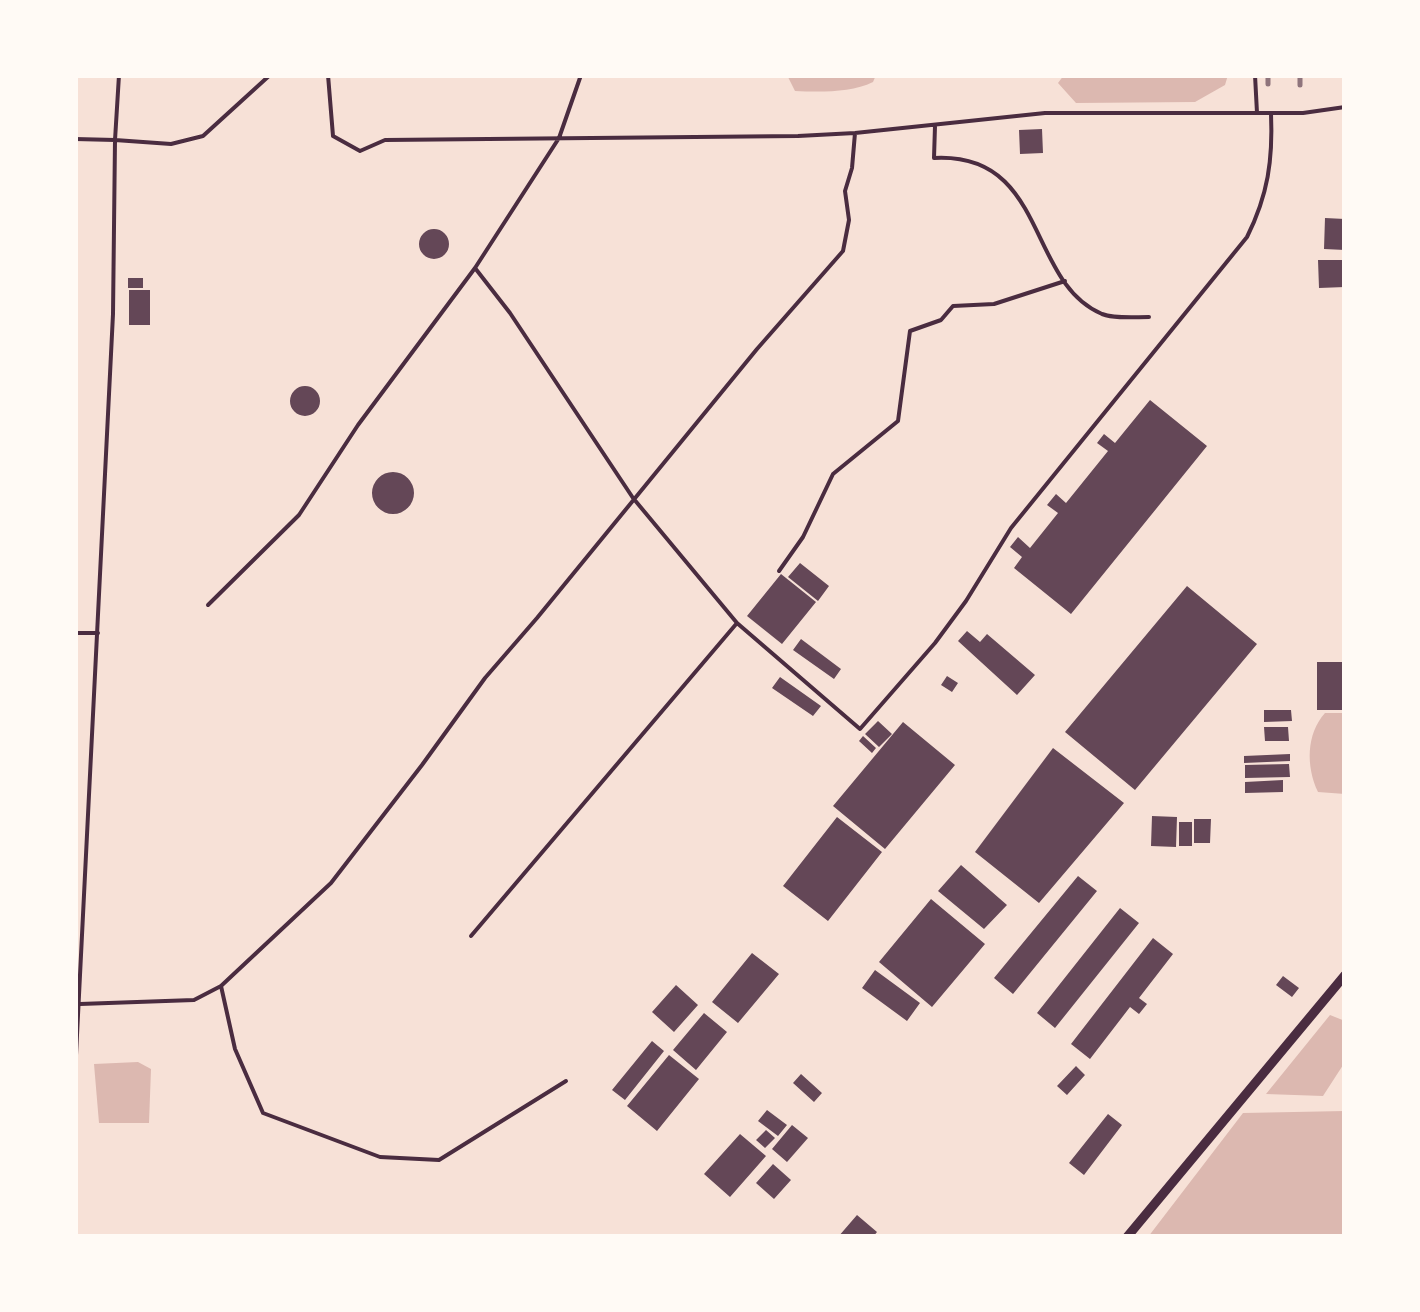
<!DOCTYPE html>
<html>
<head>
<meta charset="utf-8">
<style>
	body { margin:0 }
	#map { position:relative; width:1420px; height:1312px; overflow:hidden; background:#f7e1d7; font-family:"Fira Sans Condensed",sans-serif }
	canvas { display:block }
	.frame { position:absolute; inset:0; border:78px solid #fffaf5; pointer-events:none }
</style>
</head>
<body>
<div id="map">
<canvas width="1420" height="1312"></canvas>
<div class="frame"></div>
</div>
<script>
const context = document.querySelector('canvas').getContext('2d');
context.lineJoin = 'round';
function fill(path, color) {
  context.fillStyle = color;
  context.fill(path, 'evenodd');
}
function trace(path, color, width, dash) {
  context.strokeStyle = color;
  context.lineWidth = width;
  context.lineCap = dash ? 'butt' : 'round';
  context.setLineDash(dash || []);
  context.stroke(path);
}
fill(new Path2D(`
	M 787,75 L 876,75 L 873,82 C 851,93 819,92 795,91 Z
	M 1064,75 L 1228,75 L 1225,85 L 1195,102 L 1076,103 L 1058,83 Z
	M 1325,713 L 1345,713 L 1345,794 L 1318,792 C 1306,767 1306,734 1325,713 Z
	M 1330,1015 L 1345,1021 L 1345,1062 L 1323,1096 L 1266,1094 Z
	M 138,1062 L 151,1069 L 149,1123 L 99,1123 L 94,1064 Z
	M 1345,1111 L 1345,1237 L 1148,1237 L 1243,1113 Z`), '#dcb8b0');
fill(new Path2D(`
	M 1042,129 L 1043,153 L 1020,154 L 1019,130 Z
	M 1325,218 L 1345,219 L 1345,250 L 1324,249 Z
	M419 244a15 15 0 1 1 30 0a15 15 0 1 1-30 0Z
	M 1318,260 L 1345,260 L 1345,287 L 1319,288 Z
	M 128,278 L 143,278 L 143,288 L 128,288 Z
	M 129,290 L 150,290 L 150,325 L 129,325 Z
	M290 401a15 15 0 1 1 30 0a15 15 0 1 1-30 0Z
	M 1150,400 L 1207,446 L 1071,614 L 1014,568 L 1022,557 L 1010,547 L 1018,537 L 1030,548 L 1058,513 L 1047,505 L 1056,494 L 1066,503 L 1108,451 L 1097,443 L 1104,434 L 1115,443 Z
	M372 493a21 21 0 1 1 42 0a21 21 0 1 1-42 0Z
	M 800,563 L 829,586 L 818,601 L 788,577 Z
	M 781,574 L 816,602 L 782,644 L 747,616 Z
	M 1187,586 L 1257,644 L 1135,790 L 1065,732 Z
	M 967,631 L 980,642 L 987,634 L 1035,675 L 1017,695 L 958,641 Z
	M 801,639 L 841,669 L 834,679 L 793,650 Z
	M 1317,662 L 1345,662 L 1344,710 L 1317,710 Z
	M 947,676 L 958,683 L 952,692 L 941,685 Z
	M 780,677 L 821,706 L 813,716 L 772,688 Z
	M 1264,710 L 1291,710 L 1292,721 L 1264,722 Z
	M 878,721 L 892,734 L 879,747 L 865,734 Z
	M 903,722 L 955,765 L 885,849 L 833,806 Z
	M 1264,727 L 1288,727 L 1289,741 L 1265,741 Z
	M 863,736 L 876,748 L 872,753 L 859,741 Z
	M 1053,748 L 1124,803 L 1039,903 L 975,852 Z
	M 1290,754 L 1290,761 L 1244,763 L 1244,756 Z
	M 1289,764 L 1290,777 L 1245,778 L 1245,765 Z
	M 1283,780 L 1283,792 L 1245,793 L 1245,782 Z
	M 1152,816 L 1177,817 L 1176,847 L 1151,846 Z
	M 837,817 L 882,852 L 828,921 L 783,886 Z
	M 1194,819 L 1211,819 L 1210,843 L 1194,843 Z
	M 1179,822 L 1192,822 L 1192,846 L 1179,846 Z
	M 961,865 L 1007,905 L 984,929 L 938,891 Z
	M 1078,876 L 1097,891 L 1013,994 L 994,978 Z
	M 931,899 L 985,944 L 932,1007 L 879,962 Z
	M 1120,908 L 1139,923 L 1055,1028 L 1037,1013 Z
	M 1153,938 L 1173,954 L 1139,998 L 1147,1004 L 1139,1014 L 1130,1007 L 1090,1059 L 1071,1044 Z
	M 752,953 L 779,974 L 738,1023 L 712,1002 Z
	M 875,970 L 920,1003 L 907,1021 L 862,988 Z
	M 1283,976 L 1299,988 L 1292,997 L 1276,985 Z
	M 676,985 L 698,1005 L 674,1032 L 652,1012 Z
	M 704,1013 L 727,1032 L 696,1070 L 673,1050 Z
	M 652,1041 L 664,1051 L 625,1100 L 612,1090 Z
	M 669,1055 L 699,1079 L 657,1131 L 627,1106 Z
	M 1076,1066 L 1085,1075 L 1067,1095 L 1057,1086 Z
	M 801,1074 L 822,1093 L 814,1102 L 793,1083 Z
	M 767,1110 L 787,1125 L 778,1136 L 758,1121 Z
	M 1108,1114 L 1122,1125 L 1084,1175 L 1069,1163 Z
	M 792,1125 L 808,1138 L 787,1162 L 772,1149 Z
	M 766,1130 L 775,1138 L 765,1148 L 756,1140 Z
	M 740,1134 L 766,1156 L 730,1197 L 704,1174 Z
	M 773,1164 L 791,1180 L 774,1199 L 756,1183 Z
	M 857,1215 L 877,1232 L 873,1237 L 838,1237 Z`), '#644757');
trace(new Path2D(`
	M 119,75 L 115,140 L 171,144 L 203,136 L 270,75
	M 328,75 L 333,136 L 360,151 L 385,140 L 798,136 L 855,133 L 1045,113 L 1303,113 L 1345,107
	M 1255,75 L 1257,113
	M 935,126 L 934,158 C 1048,152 1026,282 1102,314 C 1116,319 1134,317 1149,317
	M 75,139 L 115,140 L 113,314 L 75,1075
	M 475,268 L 510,313 L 633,498 L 737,623 L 860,729 L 935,643 L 966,601 L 1011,528 L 1247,237 C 1268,195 1273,160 1271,113
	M 779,571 L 803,537 L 833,474 L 898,421 L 910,331 L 941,320 L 953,306 L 994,304 L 1065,281
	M 208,605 L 299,515 L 358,425 L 475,268 L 559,138 L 581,75
	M 75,633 L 98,633
	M 471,936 L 737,623
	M 80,1004 L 194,1000 L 221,986
	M 566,1081 L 439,1160 L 380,1157 L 263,1113 L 235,1049 L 221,986 L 331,883 L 422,765 L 485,678 L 537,618 L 757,349 L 843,251 L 849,220 L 845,191 L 852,168 L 855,133`), '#4a2c40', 4);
trace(new Path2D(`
	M 1127,1237 L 1345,975`), '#4a2c40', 9);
trace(new Path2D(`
	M 1268,75 L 1268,84
	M 1300,75 L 1300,85`), '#8f747c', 5);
</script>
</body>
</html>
